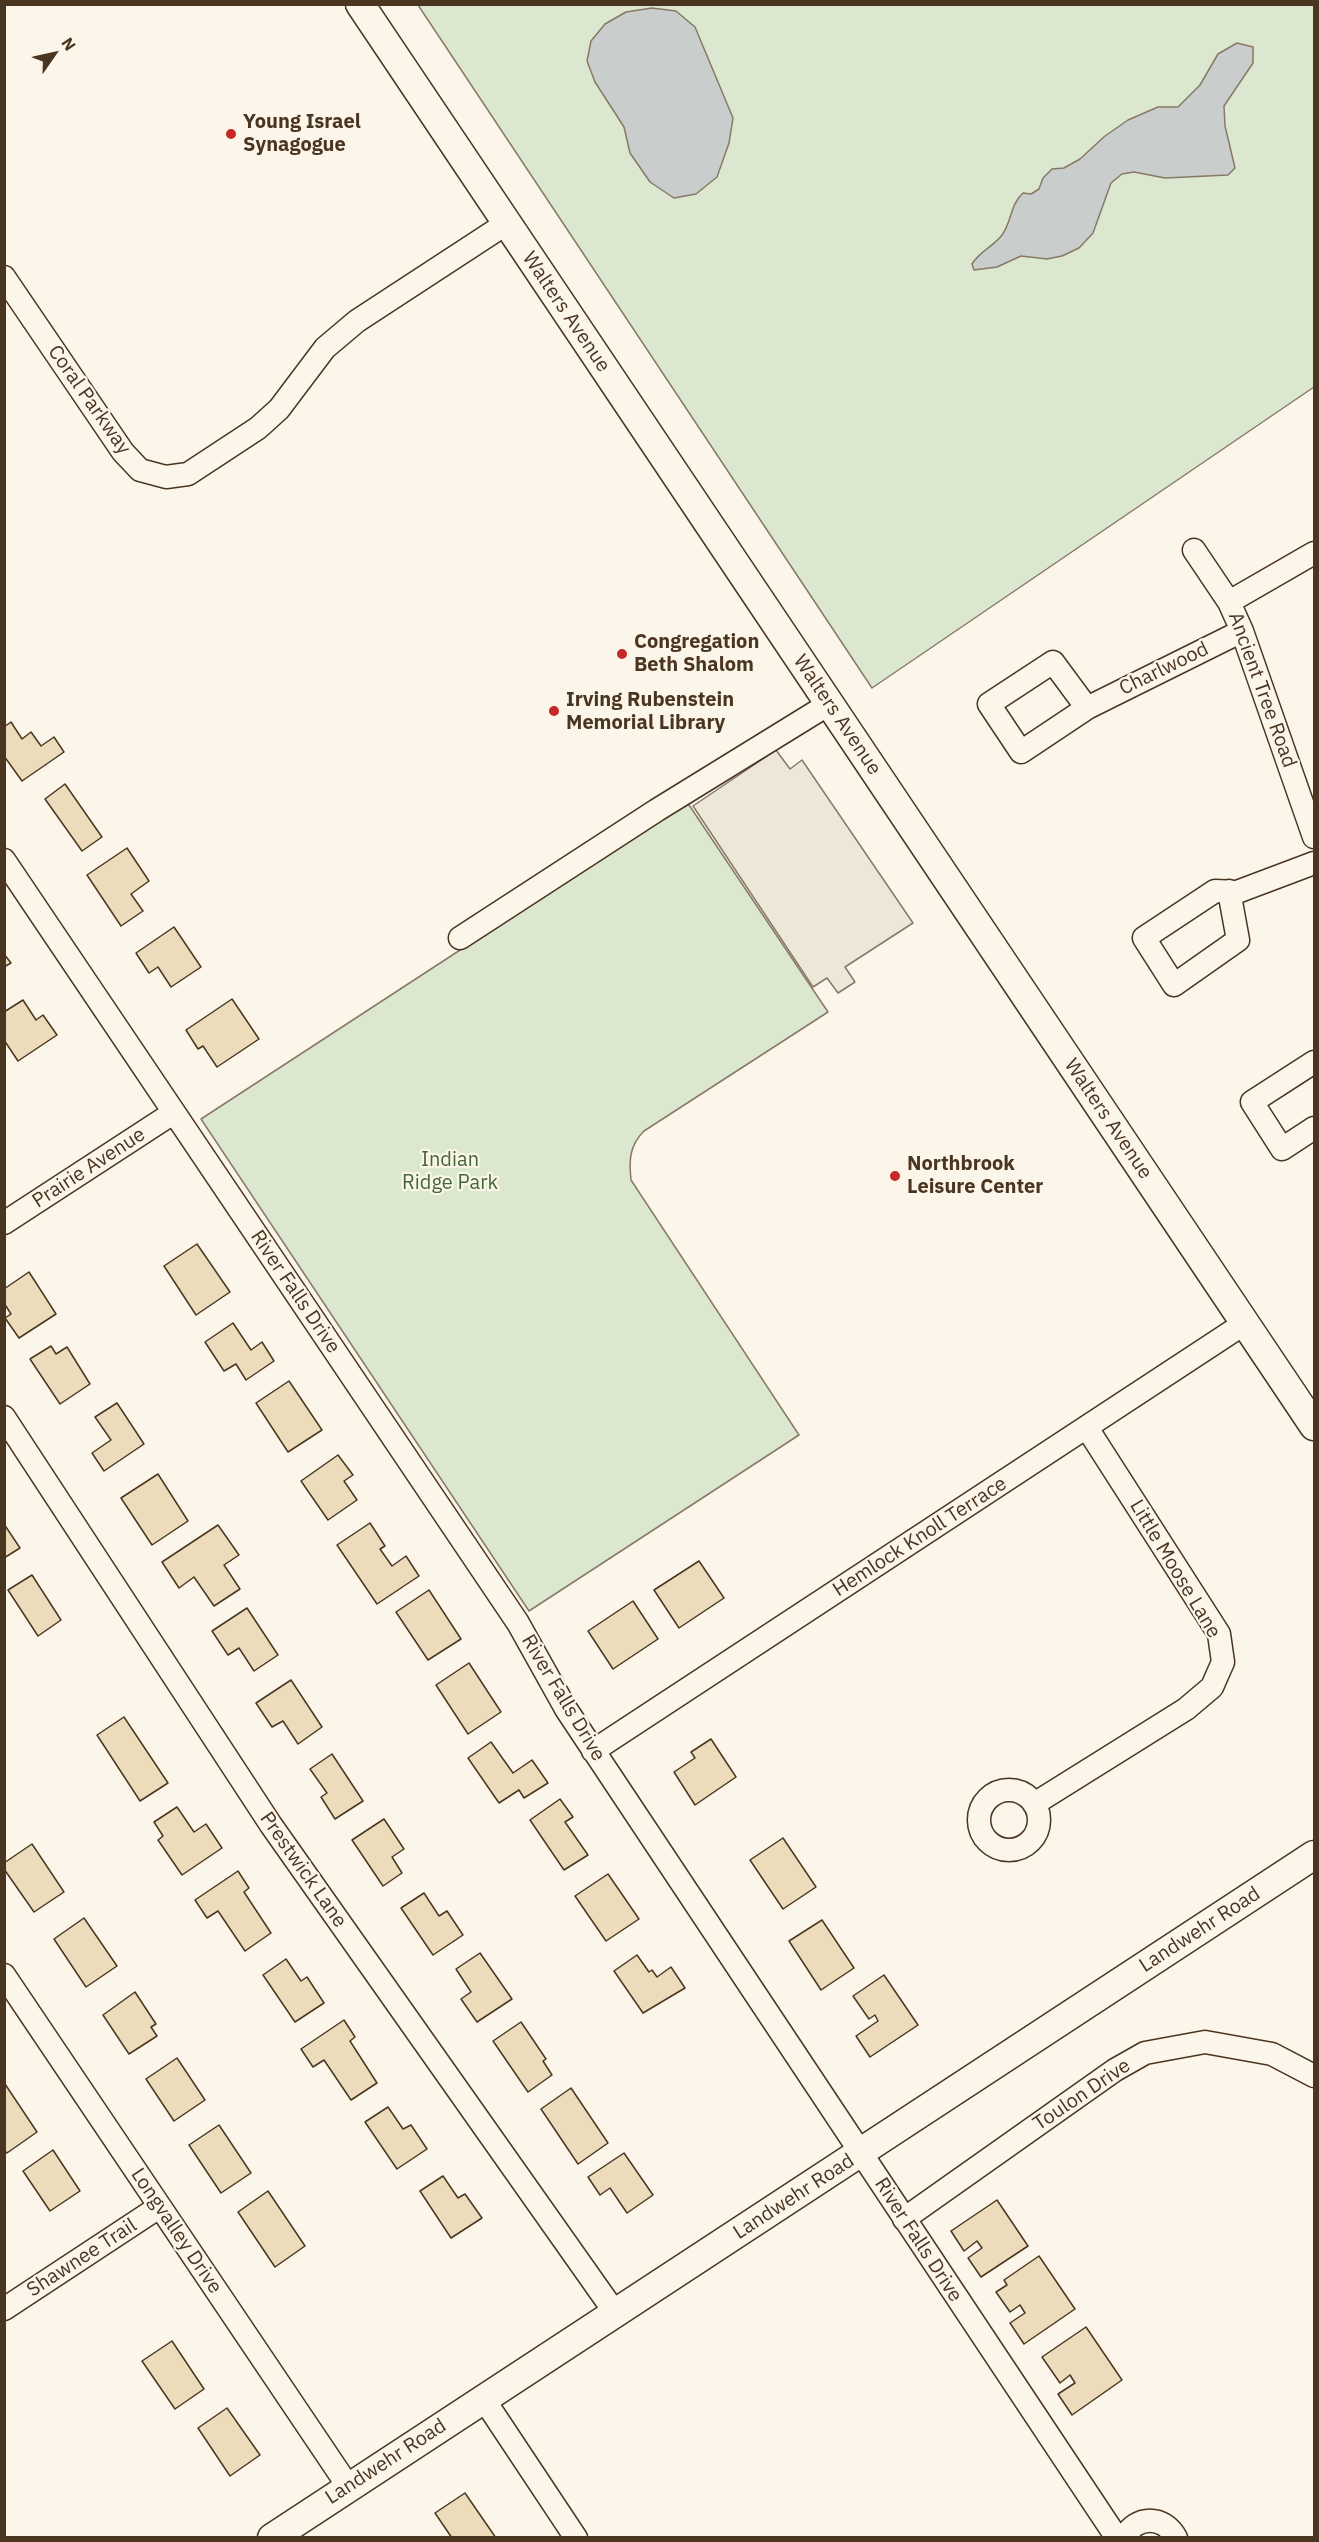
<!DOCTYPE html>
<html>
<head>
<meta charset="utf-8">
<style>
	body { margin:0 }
	#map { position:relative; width:1319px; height:2542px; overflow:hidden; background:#fbf6e9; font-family:"IBM Plex Sans",sans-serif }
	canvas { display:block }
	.frame { position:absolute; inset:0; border:6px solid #4a3520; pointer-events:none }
	.north { position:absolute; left:24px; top:24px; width:60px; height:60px; -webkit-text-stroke:4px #fbf6e9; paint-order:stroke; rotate:56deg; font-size:16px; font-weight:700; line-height:24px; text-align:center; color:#4a3520 }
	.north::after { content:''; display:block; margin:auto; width:21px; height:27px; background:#4a3520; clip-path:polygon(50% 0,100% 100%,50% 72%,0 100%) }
</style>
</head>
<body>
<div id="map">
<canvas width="1319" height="2542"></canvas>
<div class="frame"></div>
<div class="north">N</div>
</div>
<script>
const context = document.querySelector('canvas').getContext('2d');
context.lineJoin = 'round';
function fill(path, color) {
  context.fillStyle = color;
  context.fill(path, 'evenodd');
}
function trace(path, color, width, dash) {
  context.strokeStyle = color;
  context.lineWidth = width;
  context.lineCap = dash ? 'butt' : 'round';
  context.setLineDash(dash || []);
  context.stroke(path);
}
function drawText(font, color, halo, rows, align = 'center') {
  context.font = font + ' "IBM Plex Sans",sans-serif';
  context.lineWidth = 4.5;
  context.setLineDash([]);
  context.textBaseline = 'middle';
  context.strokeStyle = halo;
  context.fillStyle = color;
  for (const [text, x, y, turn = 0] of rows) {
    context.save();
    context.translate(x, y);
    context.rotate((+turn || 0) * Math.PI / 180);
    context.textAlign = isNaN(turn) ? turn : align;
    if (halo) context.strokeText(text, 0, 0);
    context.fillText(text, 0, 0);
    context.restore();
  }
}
const green = new Path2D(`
	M 418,5 L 1314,5 L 1314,387 L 872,688 Z
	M 687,802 L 828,1012 L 644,1131 C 629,1146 629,1161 631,1180 L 799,1435 L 529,1611 L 201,1119 Z`);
fill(green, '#dce7d0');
trace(green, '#887966', 1.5);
const parking = new Path2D(`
	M 776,750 L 790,769 L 802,760 L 913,923 L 845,967 L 855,982 L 838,993 L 827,978 L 813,987 L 693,806 Z`);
fill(parking, '#ede7d9');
trace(parking, '#887966', 1.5);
const water = new Path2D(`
	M 652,8 L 676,11 L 695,27 L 733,118 L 729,143 L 717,177 L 696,194 L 674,198 L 650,182 L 630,153 L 624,127 L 595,82 L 587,61 L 591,41 L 605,24 L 626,12 Z
	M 1237,43 L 1253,47 L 1253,63 L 1224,106 L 1225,126 L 1235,168 L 1228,175 L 1165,178 L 1134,172 L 1122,174 L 1111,183 L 1093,233 L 1079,248 L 1062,256 L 1047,259 L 1021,256 L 997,267 L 974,270 L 972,264 C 980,251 994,246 1002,235 C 1012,221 1010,205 1023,193 L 1031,194 L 1039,189 L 1043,178 L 1052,169 L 1064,168 L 1080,159 L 1105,136 L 1128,120 L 1158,107 L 1178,107 L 1200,85 L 1218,54 Z`);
fill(water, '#c9cecd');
trace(water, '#887966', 1.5);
const building = new Path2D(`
	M 11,722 L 22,739 L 31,732 L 41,746 L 54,737 L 64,752 L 22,781 L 4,756 L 4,727 Z
	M 65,784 L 102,837 L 82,851 L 45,799 Z
	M 127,848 L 149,881 L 131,894 L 143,911 L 121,926 L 87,875 Z
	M 174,927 L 201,967 L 171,987 L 158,967 L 149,973 L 136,953 Z
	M 4,954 L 11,963 L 4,967 Z
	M 232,999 L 259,1039 L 217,1067 L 203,1046 L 198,1049 L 186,1030 Z
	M 23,1000 L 36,1020 L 43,1015 L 57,1035 L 18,1061 L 4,1040 L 4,1012 Z
	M 197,1244 L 230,1292 L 196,1315 L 164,1266 Z
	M 29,1272 L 56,1314 L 19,1338 L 5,1318 L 11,1314 L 4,1303 L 4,1289 Z
	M 233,1323 L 251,1350 L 262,1342 L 274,1361 L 246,1380 L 236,1364 L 224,1371 L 205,1342 Z
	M 51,1346 L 56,1354 L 67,1347 L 90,1384 L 60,1404 L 30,1359 Z
	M 289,1381 L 322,1430 L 288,1452 L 256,1403 Z
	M 117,1403 L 144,1444 L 104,1471 L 92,1453 L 111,1440 L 95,1417 Z
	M 338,1455 L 353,1475 L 344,1481 L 357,1500 L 328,1520 L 301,1481 Z
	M 158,1474 L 188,1521 L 152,1545 L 121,1498 Z
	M 370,1523 L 385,1546 L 380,1549 L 392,1566 L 406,1556 L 419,1576 L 377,1604 L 337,1545 Z
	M 4,1524 L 20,1548 L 4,1558 Z
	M 218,1525 L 239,1555 L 224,1565 L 240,1589 L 214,1606 L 194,1577 L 179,1588 L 162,1562 Z
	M 699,1561 L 724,1598 L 679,1628 L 654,1590 Z
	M 32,1575 L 61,1620 L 38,1636 L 8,1590 Z
	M 429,1590 L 461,1639 L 428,1660 L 396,1612 Z
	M 633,1601 L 658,1639 L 613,1669 L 588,1631 Z
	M 247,1608 L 278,1655 L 254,1671 L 239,1648 L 228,1655 L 212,1631 Z
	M 469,1663 L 501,1712 L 468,1734 L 436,1685 Z
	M 291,1680 L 322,1727 L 298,1744 L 283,1721 L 272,1727 L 256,1703 Z
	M 124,1717 L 168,1783 L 140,1801 L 97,1735 Z
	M 711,1739 L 736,1777 L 695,1805 L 674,1772 L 695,1758 L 691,1752 Z
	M 491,1742 L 513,1773 L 532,1760 L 548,1783 L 524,1798 L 519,1790 L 499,1803 L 468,1758 Z
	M 332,1754 L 363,1801 L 335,1819 L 321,1797 L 327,1793 L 310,1769 Z
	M 560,1799 L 573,1817 L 565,1822 L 588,1855 L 564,1870 L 530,1820 Z
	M 177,1807 L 194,1832 L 206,1824 L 222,1848 L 182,1875 L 158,1840 L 163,1836 L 154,1822 Z
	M 384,1819 L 404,1849 L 392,1857 L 402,1873 L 383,1886 L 352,1840 Z
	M 783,1838 L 816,1887 L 783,1909 L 750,1860 Z
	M 32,1844 L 64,1892 L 34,1912 L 4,1869 L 4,1863 Z
	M 238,1871 L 249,1888 L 244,1892 L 271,1933 L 245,1951 L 218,1911 L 207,1918 L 195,1900 Z
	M 608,1874 L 639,1919 L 606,1941 L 575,1896 Z
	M 424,1893 L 439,1916 L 447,1911 L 463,1935 L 433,1955 L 401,1908 Z
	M 84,1918 L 117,1966 L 86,1987 L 54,1939 Z
	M 822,1920 L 854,1968 L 821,1990 L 789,1941 Z
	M 480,1953 L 512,1999 L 477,2022 L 461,1999 L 471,1992 L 456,1969 Z
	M 637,1955 L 649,1972 L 652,1970 L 657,1977 L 671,1967 L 685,1988 L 643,2013 L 614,1971 Z
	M 286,1959 L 301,1981 L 307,1977 L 324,2003 L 295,2022 L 263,1975 Z
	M 884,1975 L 918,2025 L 870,2057 L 856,2036 L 878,2021 L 875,2015 L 869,2019 L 853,1996 Z
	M 135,1992 L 156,2024 L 151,2027 L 157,2036 L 129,2054 L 103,2015 Z
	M 344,2020 L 355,2037 L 350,2041 L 377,2083 L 351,2100 L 324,2060 L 313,2067 L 301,2049 Z
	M 521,2022 L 546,2059 L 543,2061 L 552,2075 L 528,2092 L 493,2041 Z
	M 177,2058 L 205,2100 L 174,2121 L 146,2079 Z
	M 5,2084 L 37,2132 L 7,2153 L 4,2150 Z
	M 571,2088 L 608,2143 L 578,2164 L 541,2109 Z
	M 388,2107 L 403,2129 L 411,2125 L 427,2149 L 397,2169 L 365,2122 Z
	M 219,2125 L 251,2173 L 221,2193 L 189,2145 Z
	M 53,2150 L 80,2191 L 50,2211 L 23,2171 Z
	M 624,2153 L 653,2195 L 627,2213 L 610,2188 L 600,2195 L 588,2177 Z
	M 443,2176 L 458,2198 L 465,2194 L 482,2218 L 451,2238 L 420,2191 Z
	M 268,2191 L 305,2246 L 275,2267 L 238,2212 Z
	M 997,2200 L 1028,2246 L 981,2277 L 968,2258 L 982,2248 L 977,2241 L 964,2251 L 951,2231 Z
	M 1039,2256 L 1075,2309 L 1024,2344 L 1010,2323 L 1025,2313 L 1020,2305 L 1010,2312 L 996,2292 L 1007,2285 L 1004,2280 Z
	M 1086,2327 L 1122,2380 L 1072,2415 L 1058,2394 L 1075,2383 L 1070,2375 L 1060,2383 L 1042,2357 Z
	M 172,2341 L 204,2389 L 175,2409 L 142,2361 Z
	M 227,2408 L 260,2455 L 230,2476 L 198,2428 Z
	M 465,2493 L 496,2538 L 452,2538 L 435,2513 Z`);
fill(building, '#ecdcbc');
trace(building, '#4a3520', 1.5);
const minor = new Path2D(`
	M 4,277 L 123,452 L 140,470 L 166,477 L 188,474 L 258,428 L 279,409 L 325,348 L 357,321 L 507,223
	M 1194,550 L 1229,602 L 1242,631 L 1314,837
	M 1229,602 L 1314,553
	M 1087,708 L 1053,662 L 989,704 L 1021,752 L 1087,708 L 1242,631
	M 4,860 L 518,1623 L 566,1709 L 1117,2538
	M 1229,891 L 1238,940 L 1174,985 L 1144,938 L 1215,891 L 1237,892 L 1314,863
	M 460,938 L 657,810 L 829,704
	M 1314,1062 L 1252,1102 L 1282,1149 L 1314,1128
	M 4,1223 L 173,1113
	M 4,1417 L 271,1825 L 616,2314
	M 593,1751 L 1245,1323
	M979 1820a30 30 0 1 1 60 0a30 30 0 1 1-60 0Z
	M 1034,1804 L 1186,1709 L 1212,1687 L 1223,1662 L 1219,1634 L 1087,1428
	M 4,1975 L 348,2486
	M 904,2219 L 1115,2070 L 1145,2053 L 1205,2042 L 1272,2054 L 1314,2076
	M 4,2309 L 159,2207
	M 483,2398 L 576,2538
	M 1124,2538 C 1136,2515 1164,2515 1176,2538`);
const major = new Path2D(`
	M 360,4 L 1314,1426
	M 272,2538 L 1314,1855`);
trace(minor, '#4a3520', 25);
trace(major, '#4a3520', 31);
trace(minor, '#fbf6e9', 22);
trace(major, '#fbf6e9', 28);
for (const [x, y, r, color] of [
	[231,134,6,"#c62828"],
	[622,654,6,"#c62828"],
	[554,711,6,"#c62828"],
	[895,1176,6,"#c62828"]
]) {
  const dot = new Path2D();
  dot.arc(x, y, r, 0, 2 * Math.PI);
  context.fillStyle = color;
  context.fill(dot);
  trace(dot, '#fbf6e9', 2);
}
drawText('bold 20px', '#4a3520', '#fbf6e9', [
	["Young Israel",243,122],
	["Synagogue",243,145],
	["Congregation",634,642],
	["Beth Shalom",634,665],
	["Irving Rubenstein",566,700],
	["Memorial Library",566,723],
	["Northbrook",907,1164],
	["Leisure Center",907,1187]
], 'left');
drawText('20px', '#4a3520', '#fbf6e9', [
	["Walters Avenue",566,312,56],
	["Coral Parkway",89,400,55],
	["Charlwood",1164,669,-26],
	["Ancient Tree Road",1262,690,70],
	["Walters Avenue",837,715,56],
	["Walters Avenue",1108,1119,56],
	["Prairie Avenue",89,1168,-33],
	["River Falls Drive",295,1292,56],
	["Hemlock Knoll Terrace",920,1537,-33],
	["Little Moose Lane",1175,1569,59],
	["River Falls Drive",563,1698,59],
	["Prestwick Lane",303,1870,55],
	["Landwehr Road",1200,1930,-33],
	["Toulon Drive",1082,2095,-34],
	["Landwehr Road",794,2197,-33],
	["Longvalley Drive",176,2231,56],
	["River Falls Drive",918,2240,57],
	["Shawnee Trail",82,2258,-33],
	["Landwehr Road",386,2462,-33]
]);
drawText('20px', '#436837', '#fbf6e9', [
	["Indian",450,1160],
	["Ridge Park",450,1183]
]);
</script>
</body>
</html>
